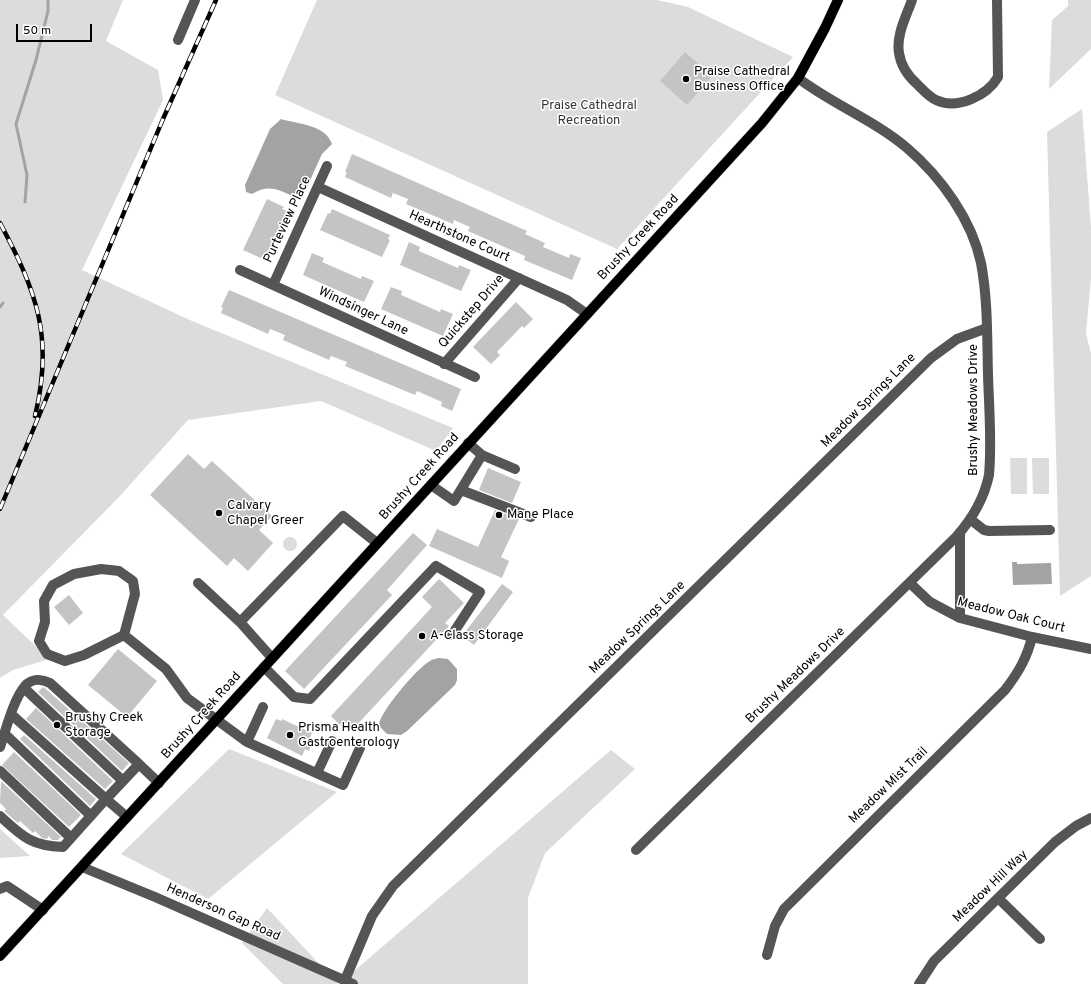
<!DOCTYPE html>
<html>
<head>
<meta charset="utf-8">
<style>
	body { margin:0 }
	#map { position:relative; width:1091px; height:984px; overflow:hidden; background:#fff; font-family:Overpass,sans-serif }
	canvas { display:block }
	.scale { position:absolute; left:16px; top:24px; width:76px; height:18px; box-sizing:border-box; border:2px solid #000; border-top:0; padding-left:5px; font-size:12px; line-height:14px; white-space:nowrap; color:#000; -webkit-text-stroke:3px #fff; paint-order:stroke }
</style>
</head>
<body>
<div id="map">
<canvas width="1091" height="984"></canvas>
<div class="scale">50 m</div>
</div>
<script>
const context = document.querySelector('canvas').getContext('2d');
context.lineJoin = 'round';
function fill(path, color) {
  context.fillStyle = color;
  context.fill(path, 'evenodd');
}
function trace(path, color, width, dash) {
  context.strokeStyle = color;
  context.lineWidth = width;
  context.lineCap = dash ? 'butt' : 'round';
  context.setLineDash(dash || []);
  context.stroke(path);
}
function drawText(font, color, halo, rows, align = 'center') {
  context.font = font + ' Overpass,sans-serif';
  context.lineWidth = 3;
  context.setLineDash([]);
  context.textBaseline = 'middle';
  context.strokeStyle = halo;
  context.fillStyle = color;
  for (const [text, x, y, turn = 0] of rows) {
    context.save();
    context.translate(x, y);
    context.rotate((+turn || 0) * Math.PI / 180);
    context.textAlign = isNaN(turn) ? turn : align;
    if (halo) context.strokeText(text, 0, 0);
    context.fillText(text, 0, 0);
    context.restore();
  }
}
fill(new Path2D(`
	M 0,0 L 123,0 L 106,41 L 158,70 L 163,100 L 82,270 L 192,321 L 453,428 L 436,451 L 321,401 L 188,420 L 119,497 L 3,615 L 49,659 L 13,670 L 0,678 Z
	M 317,0 L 657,0 L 688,7 L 793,57 L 617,249 L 275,95 Z
	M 1068,0 L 1091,0 L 1091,49 L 1049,89 L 1052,20 L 1068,6 Z
	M 1082,109 L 1091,228 L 1091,278 L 1086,334 L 1091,353 L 1091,576 L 1060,596 L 1047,132 Z
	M 1027,458 L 1027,494 L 1011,494 L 1010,458 Z
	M 1032,458 L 1049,458 L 1049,494 L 1033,494 Z
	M283 544a7 7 0 1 1 14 0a7 7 0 1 1-14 0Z
	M 229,749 L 337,792 L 208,899 L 121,854 Z
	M 611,750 L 635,769 L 545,853 L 528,898 L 528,984 L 339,984 Z
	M 0,829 L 30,856 L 0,858 Z
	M 267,908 L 338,984 L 283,984 L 242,943 Z`), '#dcdcdc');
fill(new Path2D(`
	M 281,119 C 298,124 326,125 332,144 L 322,154 L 303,196 L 297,198 C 280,191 270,183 252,194 L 246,192 L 245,185 L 270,129 Z
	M 1012,562 L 1017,562 L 1017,564 L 1051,563 L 1052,584 L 1013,585 Z
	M 439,658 L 448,659 L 457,669 L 457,680 L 455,685 L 407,731 L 401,735 L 387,734 L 379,726 C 378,714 418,667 430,661 C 432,659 436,659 439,658 Z`), '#a3a3a3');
trace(new Path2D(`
	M 25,202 L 27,175 L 16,124 L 36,60 L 48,11 L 48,0
	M 0,307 L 3,303`), '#a3a3a3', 3);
fill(new Path2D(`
	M 685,52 L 712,76 L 687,105 L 660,81 Z
	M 352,154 L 527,231 L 525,234 L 545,243 L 543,247 L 569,258 L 570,254 L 581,258 L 572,280 L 524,260 L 525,256 L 468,231 L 470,227 L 454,220 L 453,224 L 406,204 L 408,199 L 393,193 L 391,198 L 345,177 L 347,172 L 345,172 Z
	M 267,199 L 284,207 L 282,209 L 287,211 L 266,258 L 262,256 L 261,258 L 243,250 Z
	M 332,209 L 390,235 L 388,239 L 390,240 L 382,257 L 320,230 L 328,213 L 330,214 Z
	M 409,242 L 420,247 L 419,251 L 458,268 L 459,265 L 471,270 L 461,291 L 400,265 Z
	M 312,253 L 324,258 L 322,262 L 361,279 L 362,276 L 374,281 L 364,302 L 303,275 Z
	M 391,287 L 402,291 L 401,295 L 440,312 L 441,309 L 453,314 L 443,336 L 381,309 Z
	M 229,290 L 461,389 L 452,411 L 441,406 L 442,402 L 417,391 L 415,395 L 345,366 L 347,362 L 331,356 L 329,360 L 283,340 L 285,335 L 270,329 L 268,334 L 221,313 L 223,308 L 221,307 Z
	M 516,302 L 533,319 L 524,328 L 522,326 L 497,352 L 500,355 L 491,364 L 473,347 Z
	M 188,454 L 204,469 L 212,461 L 272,516 L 259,530 L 273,543 L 248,571 L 234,558 L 227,566 L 150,495 Z
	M 488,468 L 521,482 L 512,503 L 479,490 Z
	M 495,510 L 519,519 L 501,557 L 509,561 L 502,578 L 429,546 L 437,529 L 478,547 Z
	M 413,533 L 427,545 L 387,590 L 392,595 L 304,689 L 285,671 Z
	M 439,579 L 464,603 L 445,623 L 449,626 L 353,729 L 344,721 L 340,725 L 331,716 L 432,607 L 422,597 Z
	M 502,584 L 513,592 L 474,645 L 462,636 Z
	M 69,595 L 83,613 L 69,625 L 54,607 Z
	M 118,649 L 157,681 L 127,717 L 88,685 Z
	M 43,687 L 46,689 L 129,763 L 122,771 L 38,692 Z
	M 36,708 L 113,781 L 105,789 L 26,719 Z
	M 276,719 L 282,721 L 282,719 L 312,733 L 309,740 L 313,741 L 309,751 L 305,749 L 302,756 L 267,738 Z
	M 24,735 L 96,799 L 90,806 L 20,739 Z
	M 14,752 L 81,815 L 69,827 L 2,765 Z
	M 1,781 L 61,837 L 58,840 L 52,840 L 49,836 L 47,839 L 42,838 L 35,831 L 33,833 L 20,821 L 18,823 L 4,811 L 6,809 L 0,803 Z`), '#c4c4c4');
const major = new Path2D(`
	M 0,956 L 762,123 L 798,78 L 825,28 L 838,0`);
trace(major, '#dbdbdb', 11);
trace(new Path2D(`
	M 912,0 C 906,17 896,35 899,53 C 901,67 908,76 917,84 C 923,90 929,97 936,100 C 957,110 987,96 998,77 L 997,0
	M 178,40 L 195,0
	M 318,187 L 567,300 L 587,314
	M 240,270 L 475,377
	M 273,285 L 327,166
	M 444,364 L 519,278
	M 482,455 L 515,469
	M 431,485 L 454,501 L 482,455 L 468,443
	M 461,490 L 531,517
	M 970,519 L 984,530 L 989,531 L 1050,530
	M 198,583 L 240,622 L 272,658
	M 910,583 L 930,602 L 960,618 L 1032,637 L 1091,649
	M 960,618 L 960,532
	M 240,622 L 343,516 L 377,543
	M 124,635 L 84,655 L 65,661 L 47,654 L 39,641 L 45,622 L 44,601 L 53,585 L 74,574 L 101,569 L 119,571 L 133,581 L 135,594 L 124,635 L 166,669 L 187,698 L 247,742 L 343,785 L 360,748
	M 264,667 L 294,697 L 310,699 L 436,566 L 480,592 L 452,635
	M 24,688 L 123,781
	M 5,734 L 91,816
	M 247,742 L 263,707
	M 0,747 C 6,730 13,700 25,686 C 32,678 42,679 50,683 L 139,764
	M 0,771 L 71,838
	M 317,773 L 332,741
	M 0,816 C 22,836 31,846 63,847 L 106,799 L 12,715
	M 127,817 L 106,799 L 139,764 L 159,783
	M 636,850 L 956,537 C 973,518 984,499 989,475 C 992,442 989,408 988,375 C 987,338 988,300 981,263 C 972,220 941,177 907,148 C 874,120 832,104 798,78
	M 82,867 L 155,897 L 353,984
	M 0,889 L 7,886 L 43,910
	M 998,898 L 1040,939
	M 767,955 L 775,926 L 784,909 L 1005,690 C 1018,673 1027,658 1032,637
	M 345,980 L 372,916 L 393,886 L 931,358 L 957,339 L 987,328
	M 919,984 L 934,961 L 1055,842 L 1076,826 L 1091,818`), '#555', 10);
trace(major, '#000', 10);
const rail = new Path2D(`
	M 0,223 C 37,292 54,338 35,416
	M 0,509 L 163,119 L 216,0`);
trace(rail, '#000', 4.5);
trace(rail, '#fff', 3, [9]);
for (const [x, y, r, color] of [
	[686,79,4,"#000"],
	[219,513,4,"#000"],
	[499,515,4,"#000"],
	[422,636,4,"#000"],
	[57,725,4,"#000"],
	[290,735,4,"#000"]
]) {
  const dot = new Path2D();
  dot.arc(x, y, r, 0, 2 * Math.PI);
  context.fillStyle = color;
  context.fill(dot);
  trace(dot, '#fff', 1.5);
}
drawText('13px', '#000', '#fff', [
	["Praise Cathedral",694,72],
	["Business Office",694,87],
	["Calvary",227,506],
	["Chapel Greer",227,521],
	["Mane Place",507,515],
	["A-Class Storage",430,636],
	["Brushy Creek",65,718],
	["Storage",65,733],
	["Prisma Health",298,728],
	["Gastroenterology",298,743]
], 'left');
drawText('13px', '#333', '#fff', [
	["Praise Cathedral",589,106],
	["Recreation",589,121]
]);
drawText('13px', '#000', '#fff', [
	["Purteview Place",288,220,-65],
	["Hearthstone Court",459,237,24],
	["Brushy Creek Road",639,238,-47],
	["Windsinger Lane",363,312,25],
	["Quickstep Drive",472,312,-49],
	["Meadow Springs Lane",869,401,-45],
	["Brushy Meadows Drive",974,410,-90],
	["Brushy Creek Road",420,477,-48],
	["Meadow Oak Court",1011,616,14],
	["Meadow Springs Lane",638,628,-44],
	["Brushy Meadows Drive",796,676,-44],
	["Brushy Creek Road",202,716,-48],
	["Meadow Mist Trail",889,786,-44],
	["Meadow Hill Way",991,887,-44],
	["Henderson Gap Road",223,913,24]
]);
</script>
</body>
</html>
